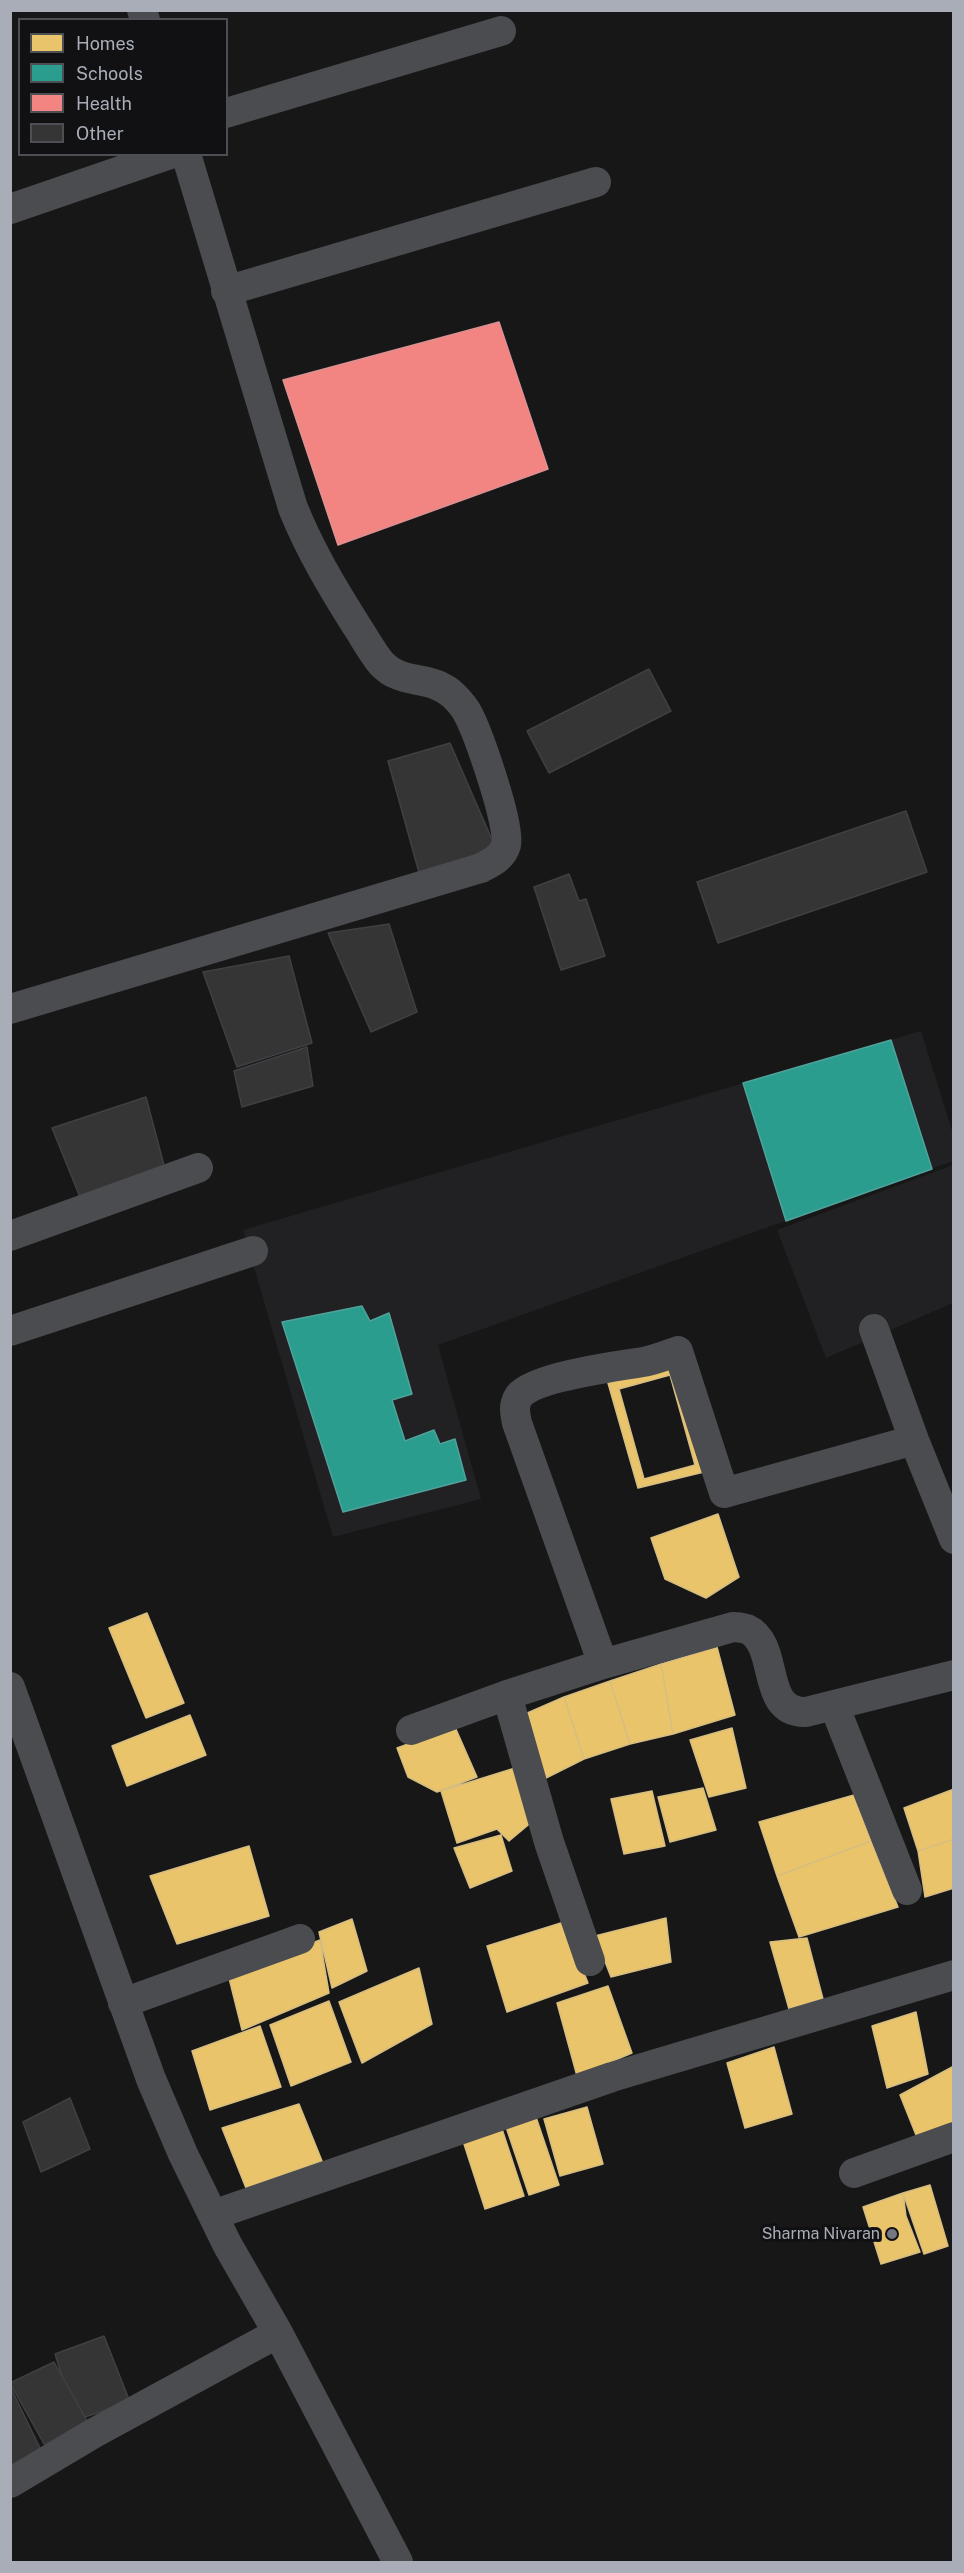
<!DOCTYPE html>
<html>
<head>
<meta charset="utf-8">
<style>
	body { margin:0 }
	#map { position:relative; width:964px; height:2573px; overflow:hidden; background:#171717; font-family:"Public Sans",sans-serif }
	canvas { display:block }
	.frame { position:absolute; inset:0; border:12px solid #a8adb8; pointer-events:none }
	.legend { position:absolute; left:18px; top:18px; width:210px; height:138px; box-sizing:border-box; background:#111113; border:2px solid #4d4f55; margin:0; padding:8px 10px; list-style:none; font-size:18px; color:#a8adb8 }
	.legend li { display:flex; align-items:center; gap:12px; height:30px }
	.legend b { width:30px; border:2px solid #4d4f55 }
</style>
</head>
<body>
<div id="map">
<canvas width="964" height="2573"></canvas>
<div class="frame"></div>
<ul class="legend">
<li><b style="height:16px;background:#e9c46a"></b>Homes</li>
<li><b style="height:16px;background:#2a9d8f"></b>Schools</li>
<li><b style="height:16px;background:#f28482"></b>Health</li>
<li><b style="height:16px;background:#353536"></b>Other</li>
</ul>
</div>
<script>
const context = document.querySelector('canvas').getContext('2d');
context.lineJoin = 'round';
function fill(path, color) {
  context.fillStyle = color;
  context.fill(path, 'evenodd');
}
function trace(path, color, width, dash) {
  context.strokeStyle = color;
  context.lineWidth = width;
  context.lineCap = dash ? 'butt' : 'round';
  context.setLineDash(dash || []);
  context.stroke(path);
}
function drawText(font, color, halo, rows, align = 'center') {
  context.font = font + ' "Public Sans",sans-serif';
  context.lineWidth = 6;
  context.setLineDash([]);
  context.textBaseline = 'middle';
  context.strokeStyle = halo;
  context.fillStyle = color;
  for (const [text, x, y, turn = 0] of rows) {
    context.save();
    context.translate(x, y);
    context.rotate((+turn || 0) * Math.PI / 180);
    context.textAlign = isNaN(turn) ? turn : align;
    if (halo) context.strokeText(text, 0, 0);
    context.fillText(text, 0, 0);
    context.restore();
  }
}
fill(new Path2D(`
	M 921,1031 L 953,1134 L 953,1161 L 438,1345 L 481,1499 L 333,1537 L 243,1230 Z
	M 953,1165 L 953,1303 L 826,1358 L 777,1230 Z`), '#212123');
const homes = new Path2D(`
	M 671,1367 L 704,1472 L 638,1488 L 608,1383 Z
	M 670,1375 L 695,1465 L 644,1479 L 619,1389 Z
	M 718,1514 L 739,1577 L 706,1598 L 665,1579 L 651,1538 Z
	M 147,1613 L 184,1703 L 146,1718 L 109,1628 Z
	M 717,1647 L 735,1715 L 673,1734 L 661,1664 Z
	M 661,1664 L 673,1734 L 630,1744 L 610,1681 Z
	M 610,1681 L 630,1744 L 584,1759 L 564,1697 Z
	M 564,1697 L 584,1759 L 546,1778 L 525,1714 Z
	M 190,1715 L 206,1755 L 127,1786 L 112,1746 Z
	M 455,1727 L 477,1777 L 437,1792 L 408,1777 L 397,1748 Z
	M 732,1728 L 746,1788 L 709,1797 L 690,1740 Z
	M 515,1768 L 533,1821 L 509,1841 L 497,1829 L 457,1843 L 441,1791 Z
	M 703,1788 L 716,1830 L 670,1842 L 658,1797 Z
	M 954,1789 L 954,1839 L 918,1851 L 904,1808 Z
	M 652,1791 L 665,1846 L 624,1854 L 611,1799 Z
	M 854,1795 L 871,1841 L 777,1876 L 759,1822 Z
	M 501,1835 L 512,1871 L 470,1888 L 454,1848 Z
	M 954,1839 L 954,1888 L 925,1897 L 918,1851 Z
	M 871,1841 L 898,1907 L 799,1937 L 777,1876 Z
	M 249,1846 L 269,1916 L 177,1944 L 150,1876 Z
	M 666,1918 L 671,1962 L 611,1977 L 595,1936 Z
	M 352,1919 L 367,1971 L 332,1988 L 319,1932 Z
	M 564,1922 L 588,1983 L 507,2012 L 487,1946 Z
	M 807,1938 L 823,1999 L 789,2009 L 770,1942 Z
	M 320,1940 L 329,1993 L 242,2030 L 228,1974 Z
	M 419,1968 L 432,2024 L 362,2063 L 339,2002 Z
	M 608,1986 L 632,2053 L 577,2076 L 557,2003 Z
	M 329,2001 L 351,2062 L 291,2086 L 270,2025 Z
	M 916,2012 L 928,2074 L 887,2088 L 872,2026 Z
	M 260,2026 L 281,2087 L 210,2110 L 192,2051 Z
	M 774,2047 L 792,2114 L 745,2128 L 727,2063 Z
	M 954,2066 L 954,2125 L 918,2140 L 900,2095 Z
	M 299,2104 L 322,2161 L 246,2188 L 222,2128 Z
	M 587,2107 L 603,2164 L 560,2176 L 544,2119 Z
	M 536,2117 L 559,2185 L 529,2195 L 506,2127 Z
	M 502,2129 L 524,2196 L 485,2209 L 463,2141 Z
	M 930,2185 L 948,2246 L 924,2254 L 903,2193 Z
	M 903,2193 L 906,2216 L 920,2252 L 881,2264 L 863,2207 Z`);
fill(homes, '#e9c46a');
trace(homes, '#d6bd81', 1.5);
const schools = new Path2D(`
	M 891,1040 L 932,1169 L 786,1221 L 743,1083 Z
	M 362,1306 L 370,1321 L 389,1313 L 412,1394 L 392,1400 L 405,1441 L 434,1430 L 440,1444 L 455,1439 L 466,1480 L 343,1512 L 282,1322 Z`);
fill(schools, '#2a9d8f');
trace(schools, '#50a29b', 1.5);
const health = new Path2D(`
	M 499,322 L 548,469 L 338,545 L 283,380 Z`);
fill(health, '#f28482');
trace(health, '#dc9092', 1.5);
const building = new Path2D(`
	M 649,669 L 671,711 L 549,773 L 527,731 Z
	M 450,743 L 500,858 L 420,876 L 388,761 Z
	M 906,811 L 927,872 L 718,943 L 697,882 Z
	M 569,874 L 579,901 L 586,899 L 605,956 L 561,970 L 534,887 Z
	M 389,924 L 417,1012 L 371,1032 L 328,933 Z
	M 289,956 L 312,1043 L 237,1067 L 203,972 Z
	M 307,1047 L 313,1086 L 242,1107 L 234,1071 Z
	M 146,1097 L 166,1173 L 82,1202 L 52,1128 Z
	M 70,2098 L 90,2149 L 41,2172 L 23,2122 Z
	M 104,2336 L 130,2402 L 85,2417 L 62,2376 L 55,2354 Z
	M 54,2362 L 94,2433 L 44,2444 L 10,2383 Z
	M 10,2386 L 42,2452 L 10,2472 Z`);
fill(building, '#353536');
trace(building, '#3f4043', 1.5);
trace(new Path2D(`
	M 142,10 L 145,20
	M 226,113 L 501,31
	M 10,209 L 170,154
	M 226,291 L 596,182
	M 10,1009 L 481,868 C 492,862 502,858 506,845 C 511,826 478,733 468,714 C 465,708 459,701 454,696 C 430,673 403,687 381,663 C 372,652 364,637 356,625 C 332,587 310,550 293,508 L 186,154
	M 10,1236 L 198,1168
	M 874,1329 L 914,1440 L 954,1539
	M 10,1331 L 253,1251
	M 603,1664 L 517,1423 C 515,1413 513,1405 519,1396 C 534,1377 617,1366 643,1362 C 655,1360 667,1355 678,1351 L 724,1493 L 914,1440
	M 10,1687 L 151,2079 L 183,2154 L 227,2244 L 278,2333 L 398,2562
	M 507,1695 L 549,1842 L 590,1961
	M 834,1705 L 907,1890
	M 411,1730 L 507,1695 L 603,1664 L 733,1627 C 737,1627 743,1628 747,1629 C 781,1645 759,1713 806,1712 L 954,1675
	M 123,2003 L 300,1939
	M 854,2173 L 954,2137
	M 213,2215 L 612,2077 L 954,1975
	M 10,2483 L 94,2433 L 278,2333`), '#4b4c50', 30);
for (const [x, y, r, color] of [
	[892,2234,6,"#757880"]
]) {
  const dot = new Path2D();
  dot.arc(x, y, r, 0, 2 * Math.PI);
  context.fillStyle = color;
  context.fill(dot);
  trace(dot, '#111113', 2);
}
drawText('16px', '#a8adb8', '#111113', [
	["Sharma Nivaran",880,2234]
], 'right');
</script>
</body>
</html>
